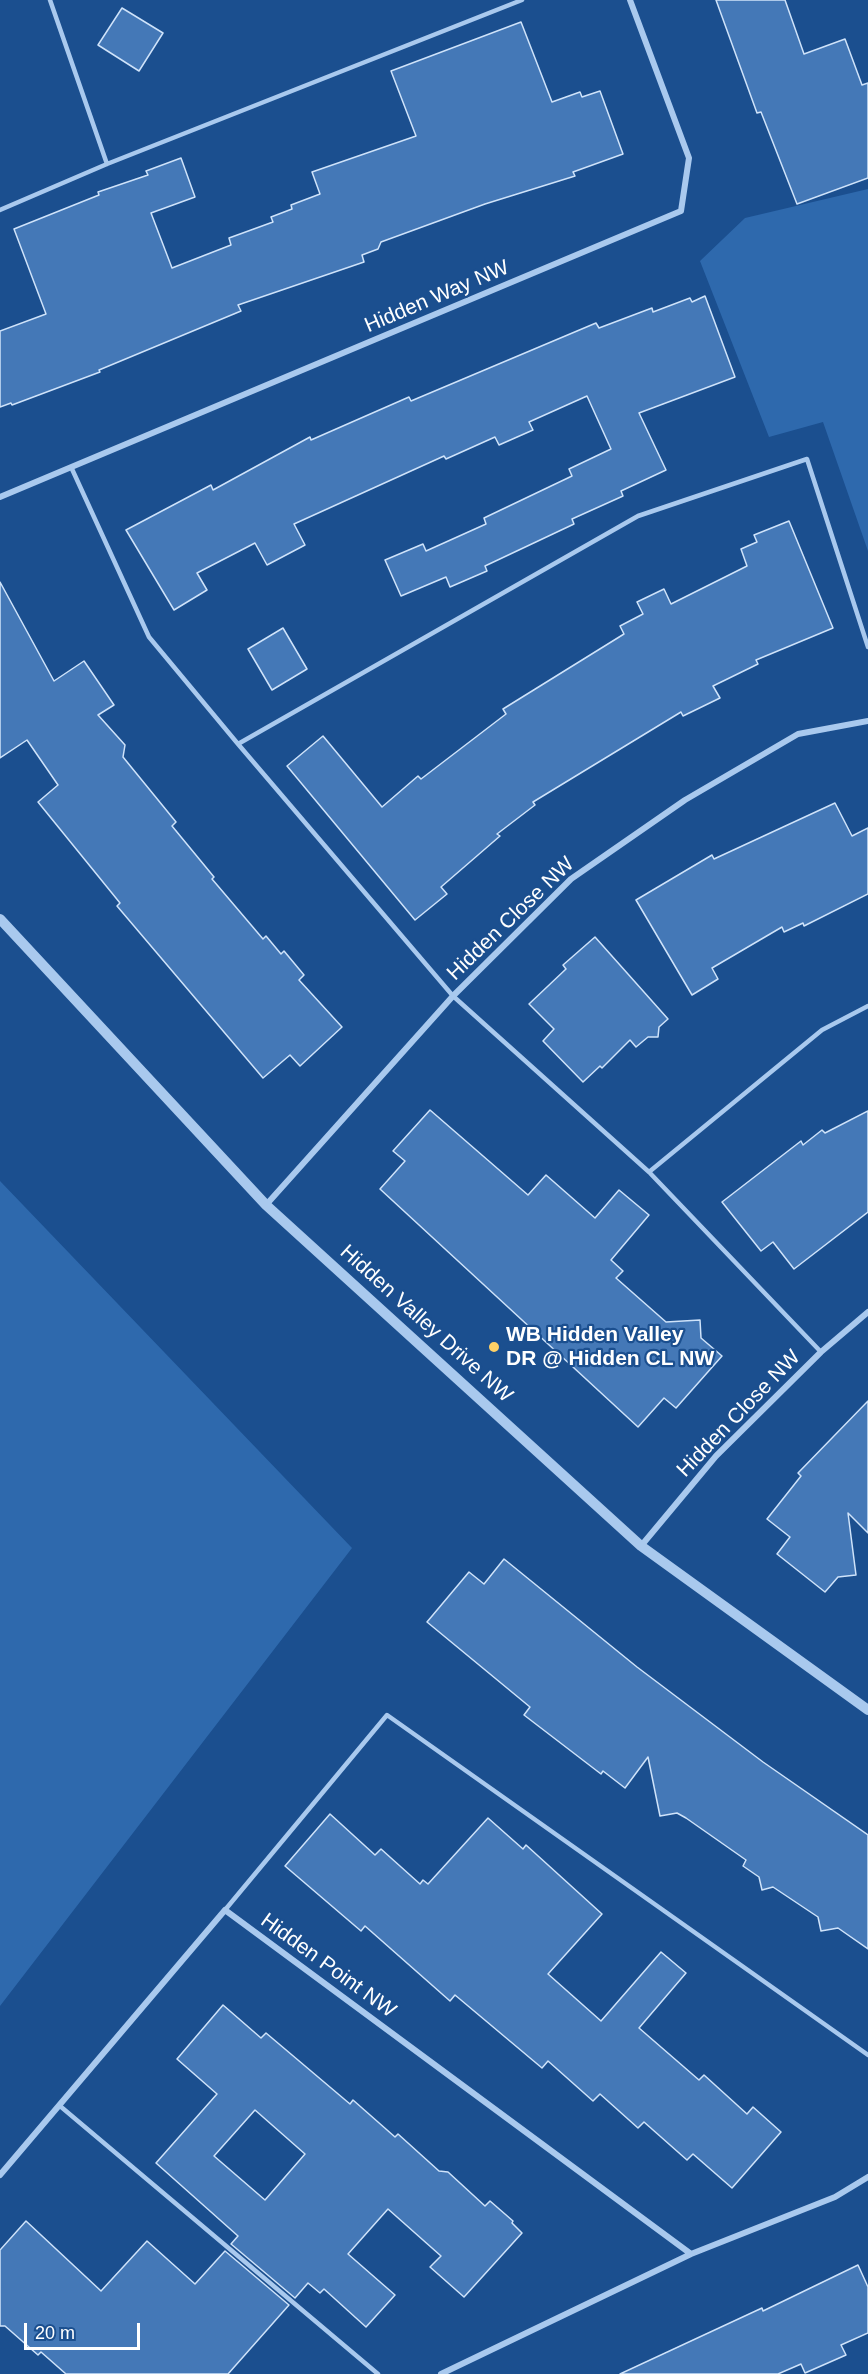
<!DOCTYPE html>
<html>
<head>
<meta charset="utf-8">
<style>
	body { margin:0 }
	#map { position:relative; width:868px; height:2374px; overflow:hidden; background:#1b4f8f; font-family:Arial,sans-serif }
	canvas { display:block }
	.scale { position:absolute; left:24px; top:2323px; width:116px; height:27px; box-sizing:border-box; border:3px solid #fff; border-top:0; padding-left:8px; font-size:18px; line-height:21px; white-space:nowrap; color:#fff; -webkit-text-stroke:4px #1b4f8f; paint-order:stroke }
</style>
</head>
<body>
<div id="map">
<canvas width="868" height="2374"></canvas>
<div class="scale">20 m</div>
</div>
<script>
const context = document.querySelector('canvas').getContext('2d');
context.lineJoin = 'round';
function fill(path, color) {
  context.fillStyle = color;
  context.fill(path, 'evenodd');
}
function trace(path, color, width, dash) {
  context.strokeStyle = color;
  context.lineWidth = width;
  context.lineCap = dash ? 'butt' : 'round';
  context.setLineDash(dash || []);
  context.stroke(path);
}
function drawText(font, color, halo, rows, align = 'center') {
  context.font = font + ' Arial,sans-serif';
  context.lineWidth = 4.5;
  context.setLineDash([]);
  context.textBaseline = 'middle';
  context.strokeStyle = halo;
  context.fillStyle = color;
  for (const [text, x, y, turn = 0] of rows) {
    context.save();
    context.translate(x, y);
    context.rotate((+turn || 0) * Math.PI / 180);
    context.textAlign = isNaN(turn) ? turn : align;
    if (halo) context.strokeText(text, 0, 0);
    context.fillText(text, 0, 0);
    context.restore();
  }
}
fill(new Path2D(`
	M 868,189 L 868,551 L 823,422 L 769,437 L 700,261 L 745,218 Z
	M 0,1181 L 352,1548 L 0,2006 Z`), '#2e69ad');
const building = new Path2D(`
	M 716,0 L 785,0 L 804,54 L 845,39 L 862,85 L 868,83 L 868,178 L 797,204 L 761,112 L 757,113 Z
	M 122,8 L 163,33 L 139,71 L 98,45 Z
	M 521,22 L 552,102 L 580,92 L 582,97 L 600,91 L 623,154 L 573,172 L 575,176 L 485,204 L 381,242 L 378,249 L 362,255 L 364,262 L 238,305 L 241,311 L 99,370 L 100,372 L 12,405 L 11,403 L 0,407 L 0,331 L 46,314 L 14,229 L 99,195 L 98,192 L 148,175 L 146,171 L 181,158 L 195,197 L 151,213 L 172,268 L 231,245 L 229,238 L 273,222 L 271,217 L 292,209 L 291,205 L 320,194 L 312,172 L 416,136 L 391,71 Z
	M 705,296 L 735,377 L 639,413 L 666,470 L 621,491 L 623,496 L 572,519 L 574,524 L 485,566 L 487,571 L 450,587 L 446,577 L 401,596 L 385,560 L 423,544 L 426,551 L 486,524 L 484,518 L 572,476 L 569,469 L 611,449 L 587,396 L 529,422 L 533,430 L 499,445 L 495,437 L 446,459 L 444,456 L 294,524 L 305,545 L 267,565 L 255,543 L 197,573 L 207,590 L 174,610 L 126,530 L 211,485 L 213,490 L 310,437 L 311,440 L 409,397 L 411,401 L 596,323 L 599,328 L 652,308 L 653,312 L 690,298 L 692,302 Z
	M 789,521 L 833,628 L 756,660 L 758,664 L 713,686 L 720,698 L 683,716 L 681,712 L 533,802 L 535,805 L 497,834 L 500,836 L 441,887 L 447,894 L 415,920 L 287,766 L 323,736 L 382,807 L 418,776 L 421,779 L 506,714 L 503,709 L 624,634 L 620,626 L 643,614 L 637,602 L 664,589 L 671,604 L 747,566 L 741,549 L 757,542 L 754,535 Z
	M 0,582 L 54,681 L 84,661 L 114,705 L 98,715 L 125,745 L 123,757 L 176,822 L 172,826 L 214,877 L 212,879 L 263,939 L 266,936 L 281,954 L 284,951 L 304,975 L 299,980 L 342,1027 L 300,1066 L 290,1055 L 263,1078 L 117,906 L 120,903 L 38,802 L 58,785 L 27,740 L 0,758 Z
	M 283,628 L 307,669 L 272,690 L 248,649 Z
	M 835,803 L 852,836 L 868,828 L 868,894 L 804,926 L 803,923 L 784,932 L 782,927 L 712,968 L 718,979 L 692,995 L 636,900 L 712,855 L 714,859 Z
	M 595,937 L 668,1019 L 659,1027 L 658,1037 L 648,1037 L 636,1047 L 630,1040 L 602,1068 L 600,1066 L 583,1082 L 543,1041 L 554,1029 L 529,1004 L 566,969 L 563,965 Z
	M 430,1110 L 528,1195 L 546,1175 L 595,1218 L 619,1190 L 649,1215 L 611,1260 L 623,1271 L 616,1278 L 666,1322 L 700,1320 L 701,1338 L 722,1356 L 676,1408 L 664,1398 L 638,1427 L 380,1189 L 405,1161 L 393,1151 Z
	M 868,1111 L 868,1212 L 794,1269 L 773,1242 L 761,1251 L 722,1202 L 801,1141 L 803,1145 L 822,1130 L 825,1133 Z
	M 868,1401 L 868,1533 L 848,1513 L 856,1575 L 838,1577 L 825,1592 L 777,1554 L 790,1537 L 767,1519 L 801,1476 L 798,1473 Z
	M 504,1559 L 637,1667 L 763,1762 L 868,1835 L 868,1949 L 838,1928 L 821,1931 L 818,1917 L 773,1887 L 762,1890 L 759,1877 L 743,1866 L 746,1860 L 686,1818 L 677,1813 L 660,1816 L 648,1757 L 625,1788 L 603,1771 L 601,1774 L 524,1715 L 530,1707 L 427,1622 L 469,1572 L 484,1584 Z
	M 330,1814 L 375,1855 L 381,1849 L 420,1884 L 423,1880 L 428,1884 L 488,1818 L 523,1849 L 526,1845 L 602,1914 L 548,1974 L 601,2021 L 661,1952 L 686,1973 L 639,2028 L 699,2080 L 704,2075 L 747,2114 L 753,2107 L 781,2132 L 732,2188 L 693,2154 L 687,2160 L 644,2122 L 638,2128 L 600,2094 L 593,2101 L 548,2061 L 542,2068 L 455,1995 L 450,2001 L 365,1926 L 361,1931 L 285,1866 Z
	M 223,2005 L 261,2038 L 266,2033 L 350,2104 L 353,2100 L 395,2137 L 398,2134 L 439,2171 L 448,2172 L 485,2206 L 490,2201 L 513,2221 L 512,2223 L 522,2233 L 464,2297 L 430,2267 L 441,2256 L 388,2209 L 348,2254 L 395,2295 L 366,2327 L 324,2289 L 320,2293 L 308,2283 L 295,2298 L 231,2244 L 238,2236 L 156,2163 L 217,2094 L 177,2059 ZM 255,2110 L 305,2154 L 265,2200 L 214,2156 Z
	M 26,2221 L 101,2291 L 147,2241 L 195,2284 L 225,2251 L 289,2305 L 228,2374 L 66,2374 L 41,2352 L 38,2355 L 5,2326 L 0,2326 L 0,2250 Z
	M 858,2265 L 868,2287 L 868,2333 L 841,2345 L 846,2355 L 805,2373 L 801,2364 L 778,2374 L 620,2374 L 762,2308 L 763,2311 Z`);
fill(building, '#4478b7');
trace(building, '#cfe3fa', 1.5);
trace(new Path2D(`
	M 50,0 L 107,164
	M 0,210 L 107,164 L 522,0
	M 72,469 L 149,637 L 238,744 L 453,996 L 649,1172 L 821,1352
	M 238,744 L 638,516 L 807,459 L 868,647
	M 649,1172 L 822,1030 L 868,1006
	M 225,1910 L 387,1715 L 868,2055
	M 60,2106 L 378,2374`), '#a9c9ee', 4.5);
trace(new Path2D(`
	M 0,497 L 681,211 L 689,158 L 630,0
	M 266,1205 L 453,996 L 571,879 L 685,800 L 798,734 L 868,721
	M 641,1546 L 716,1456 L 821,1352 L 868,1312
	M 0,2175 L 225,1910 L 691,2254
	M 441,2374 L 691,2254 L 835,2197 L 868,2177`), '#a9c9ee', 6);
trace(new Path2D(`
	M 0,919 L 266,1205 L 641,1546 L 868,1710`), '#a9c9ee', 10);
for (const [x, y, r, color] of [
	[494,1347,6,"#ffd166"]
]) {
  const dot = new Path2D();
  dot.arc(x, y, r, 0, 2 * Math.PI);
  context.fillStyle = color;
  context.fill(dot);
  trace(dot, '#1b4f8f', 2);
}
drawText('21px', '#fff', '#1b4f8f', [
	["Hidden Way NW",437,297,-23],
	["Hidden Close NW",511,919,-44],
	["Hidden Valley Drive NW",426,1324,42],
	["Hidden Close NW",739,1414,-46],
	["Hidden Point NW",328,1966,36]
]);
drawText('bold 21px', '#fff', '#1b4f8f', [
	["WB Hidden Valley",506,1335],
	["DR @ Hidden CL NW",506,1359]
], 'left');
</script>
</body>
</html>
